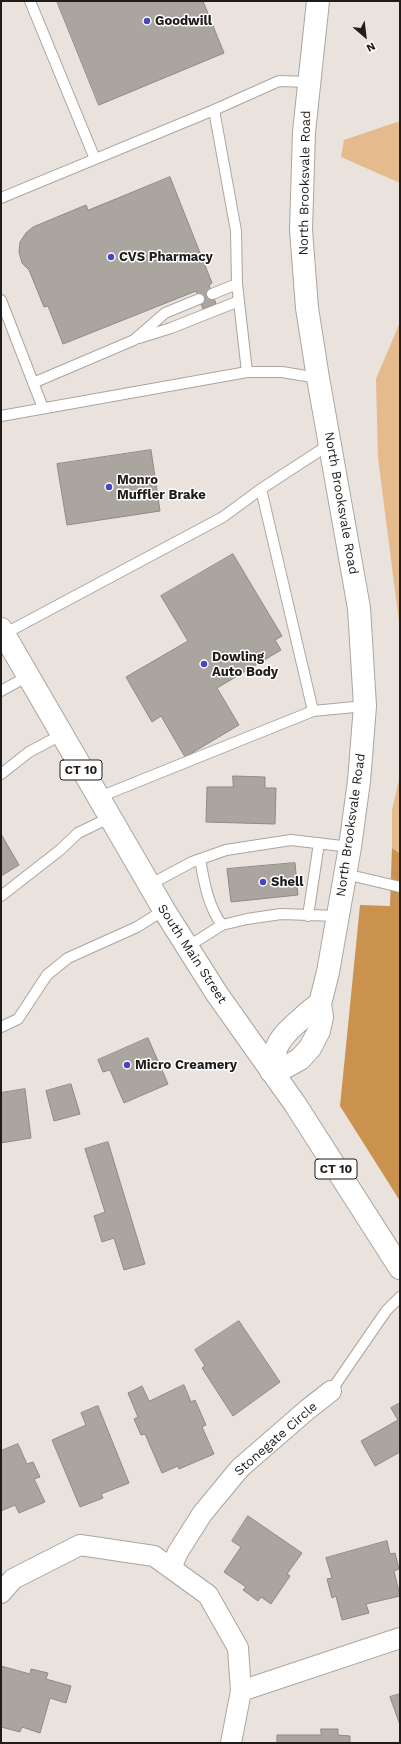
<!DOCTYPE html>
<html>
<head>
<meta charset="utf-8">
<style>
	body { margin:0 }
	#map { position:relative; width:401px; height:1744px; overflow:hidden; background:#eae3dd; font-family:"Work Sans",sans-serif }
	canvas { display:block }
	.frame { position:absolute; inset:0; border:2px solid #1f1d1b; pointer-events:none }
	.north { position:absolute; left:345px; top:16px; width:40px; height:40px; -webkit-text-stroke:3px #fff; paint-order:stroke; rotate:152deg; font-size:11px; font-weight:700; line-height:16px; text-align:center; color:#1f1d1b }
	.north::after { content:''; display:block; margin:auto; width:14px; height:18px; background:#1f1d1b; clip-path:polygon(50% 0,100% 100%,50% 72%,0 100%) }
</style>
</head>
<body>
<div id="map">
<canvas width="401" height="1744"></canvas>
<div class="frame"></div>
<div class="north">N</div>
</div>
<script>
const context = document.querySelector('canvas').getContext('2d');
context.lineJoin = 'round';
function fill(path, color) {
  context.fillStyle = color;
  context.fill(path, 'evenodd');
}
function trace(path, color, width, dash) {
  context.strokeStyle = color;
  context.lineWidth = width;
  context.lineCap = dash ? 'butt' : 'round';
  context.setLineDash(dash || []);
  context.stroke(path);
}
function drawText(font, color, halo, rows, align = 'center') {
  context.font = font + ' "Work Sans",sans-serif';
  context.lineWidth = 3;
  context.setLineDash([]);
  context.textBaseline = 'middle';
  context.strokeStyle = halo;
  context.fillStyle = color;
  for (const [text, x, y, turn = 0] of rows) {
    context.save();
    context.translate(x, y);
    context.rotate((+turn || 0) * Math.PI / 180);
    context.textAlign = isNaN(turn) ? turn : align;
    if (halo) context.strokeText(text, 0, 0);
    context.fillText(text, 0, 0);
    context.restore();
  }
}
fill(new Path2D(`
	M 400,121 L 400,183 L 341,157 L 344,140 Z
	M 400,322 L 400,630 L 378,458 L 376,379 Z
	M 400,775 L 400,852 L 392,848 L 392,810 Z`), '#e5bb8d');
fill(new Path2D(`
	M 392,848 L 400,853 L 400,1201 L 340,1106 L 360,905 L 390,906 Z`), '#cb924f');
const building = new Path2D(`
	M 57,1 L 203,1 L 224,53 L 99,105 Z
	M 170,177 L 212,283 L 209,285 L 216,304 L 203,309 L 196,291 L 63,344 L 48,306 L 44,307 L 29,270 L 22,263 L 19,252 L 20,242 L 26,233 L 33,227 L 86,205 L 88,210 Z
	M 151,450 L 160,511 L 67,525 L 57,464 Z
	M 233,554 L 282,636 L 275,640 L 281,650 L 217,688 L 239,725 L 185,757 L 161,716 L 152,722 L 126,677 L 188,641 L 161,596 Z
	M 233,776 L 265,777 L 265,788 L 276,788 L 275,824 L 206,822 L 207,787 L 233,787 Z
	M 1,834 L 19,865 L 1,876 Z
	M 295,863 L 298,895 L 231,902 L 227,869 Z
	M 148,1038 L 168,1084 L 124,1103 L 110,1070 L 103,1072 L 98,1060 Z
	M 71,1084 L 80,1114 L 54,1121 L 46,1091 Z
	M 25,1089 L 31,1138 L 1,1143 L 1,1093 Z
	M 108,1142 L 145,1264 L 124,1270 L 114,1238 L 102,1242 L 94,1216 L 105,1212 L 85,1149 Z
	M 239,1321 L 280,1382 L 233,1416 L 202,1368 L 205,1366 L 195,1350 Z
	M 184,1385 L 191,1402 L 195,1400 L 206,1425 L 202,1427 L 214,1454 L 179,1469 L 178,1466 L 162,1473 L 145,1434 L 141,1435 L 134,1419 L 138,1417 L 128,1393 L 142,1386 L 149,1401 Z
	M 400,1403 L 400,1452 L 375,1466 L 361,1441 L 398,1420 L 391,1408 Z
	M 98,1406 L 129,1483 L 101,1494 L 103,1498 L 80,1507 L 52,1440 L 86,1425 L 81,1413 Z
	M 18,1444 L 27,1464 L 33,1462 L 40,1477 L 34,1479 L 45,1502 L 19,1513 L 15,1505 L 1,1511 L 1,1451 Z
	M 248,1516 L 302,1553 L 287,1574 L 290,1576 L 271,1604 L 261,1597 L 258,1601 L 243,1590 L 246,1587 L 224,1572 L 241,1547 L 232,1541 Z
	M 387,1541 L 390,1554 L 395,1553 L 399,1569 L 394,1571 L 400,1596 L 366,1604 L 369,1613 L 342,1620 L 336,1596 L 332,1598 L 327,1579 L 332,1578 L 326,1558 Z
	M 1,1666 L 30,1674 L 31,1669 L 48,1673 L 46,1679 L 71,1686 L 66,1703 L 50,1698 L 40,1733 L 22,1727 L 20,1732 L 1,1727 Z
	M 400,1694 L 400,1725 L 390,1697 Z
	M 321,1729 L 338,1729 L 338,1735 L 350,1736 L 350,1743 L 277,1743 L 277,1735 L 321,1735 Z`);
fill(building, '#aaa59f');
trace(building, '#8f8983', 1);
const lane = new Path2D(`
	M 30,1 L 95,159
	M 214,110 L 236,231 L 237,284 L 247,372
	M 1,198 L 214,110 L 279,81 L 309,82
	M 212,294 L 237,284
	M 1,300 L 43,408
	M 139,338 L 171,328 L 239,301
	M 33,383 L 134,340 L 165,313 L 199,299
	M 1,416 L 247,372 L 282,372 L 318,378
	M 261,489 L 313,711
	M 4,634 L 223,517 L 261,489 L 330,444
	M 1,691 L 28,676
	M 1,774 L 29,752 L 61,735
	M 97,798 L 313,711 L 365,706
	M 200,859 C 204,882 208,906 222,925
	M 345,874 L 400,887
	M 149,885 L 192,862 L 226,850 L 291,840 L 350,847
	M 1,896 L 60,850 L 78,833 L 109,818
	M 308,916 L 319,843
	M 187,947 L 222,925 L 247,919 L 281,914 L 338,916
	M 1,1027 L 18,1019 L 47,975 L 68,958 L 137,927 L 164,910
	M 331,1391 L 386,1311 L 400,1297`);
const street = new Path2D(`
	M 171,1568 L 178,1552 L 202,1514 L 240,1468 L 308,1409 L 331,1391
	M 1,1593 L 13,1579 L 80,1545 L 154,1556 L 208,1595 L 238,1648 L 241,1691 L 231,1743
	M 241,1691 L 400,1638`);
const secondary = new Path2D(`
	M 318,1 L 304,132 L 301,230 L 307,308 L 318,378 L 359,608 L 365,706 L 359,781 L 350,847 L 328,972 L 320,1004 L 322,1017 L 319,1031 L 310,1048 L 300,1059 L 282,1069 L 271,1071 C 274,1045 281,1036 300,1020 C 306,1014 312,1008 320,1004`);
const highway = new Path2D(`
	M 1,629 L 164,910 L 217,994 L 295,1104 L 400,1268`);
trace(lane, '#aba59f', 12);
trace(street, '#aba59f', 22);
trace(secondary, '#aba59f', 24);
trace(highway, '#aba59f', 24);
trace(lane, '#fff', 10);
trace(street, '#fff', 20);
trace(secondary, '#fff', 22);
trace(highway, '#fff', 22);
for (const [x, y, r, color] of [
	[147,21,4,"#4b45bb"],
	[111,257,4,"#4b45bb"],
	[109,487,4,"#4b45bb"],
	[204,664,4,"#4b45bb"],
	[263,882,4,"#4b45bb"],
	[127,1065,4,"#4b45bb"]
]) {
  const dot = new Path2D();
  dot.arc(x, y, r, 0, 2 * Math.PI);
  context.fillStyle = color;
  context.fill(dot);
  trace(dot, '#fff', 1.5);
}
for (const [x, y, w] of [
	[81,770,42],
	[336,1169,42]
]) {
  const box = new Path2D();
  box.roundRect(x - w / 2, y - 10, w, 20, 3);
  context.fillStyle = '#fff';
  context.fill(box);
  trace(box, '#1f1d1b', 1);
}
drawText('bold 12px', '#1f1d1b', null, [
	["CT 10",81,770],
	["CT 10",336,1169]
]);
drawText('bold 13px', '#1f1d1b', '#fff', [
	["Goodwill",155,21],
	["CVS Pharmacy",119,257],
	["Monro",117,480],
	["Muffler Brake",117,495],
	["Dowling",212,657],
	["Auto Body",212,672],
	["Shell",271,882],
	["Micro Creamery",135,1065]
], 'left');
drawText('13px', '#1f1d1b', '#fff', [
	["North Brooksvale Road",305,183,-89],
	["North Brooksvale Road",341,503,80],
	["North Brooksvale Road",351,825,-82],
	["South Main Street",192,954,57],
	["Stonegate Circle",276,1439,-41]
]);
</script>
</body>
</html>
